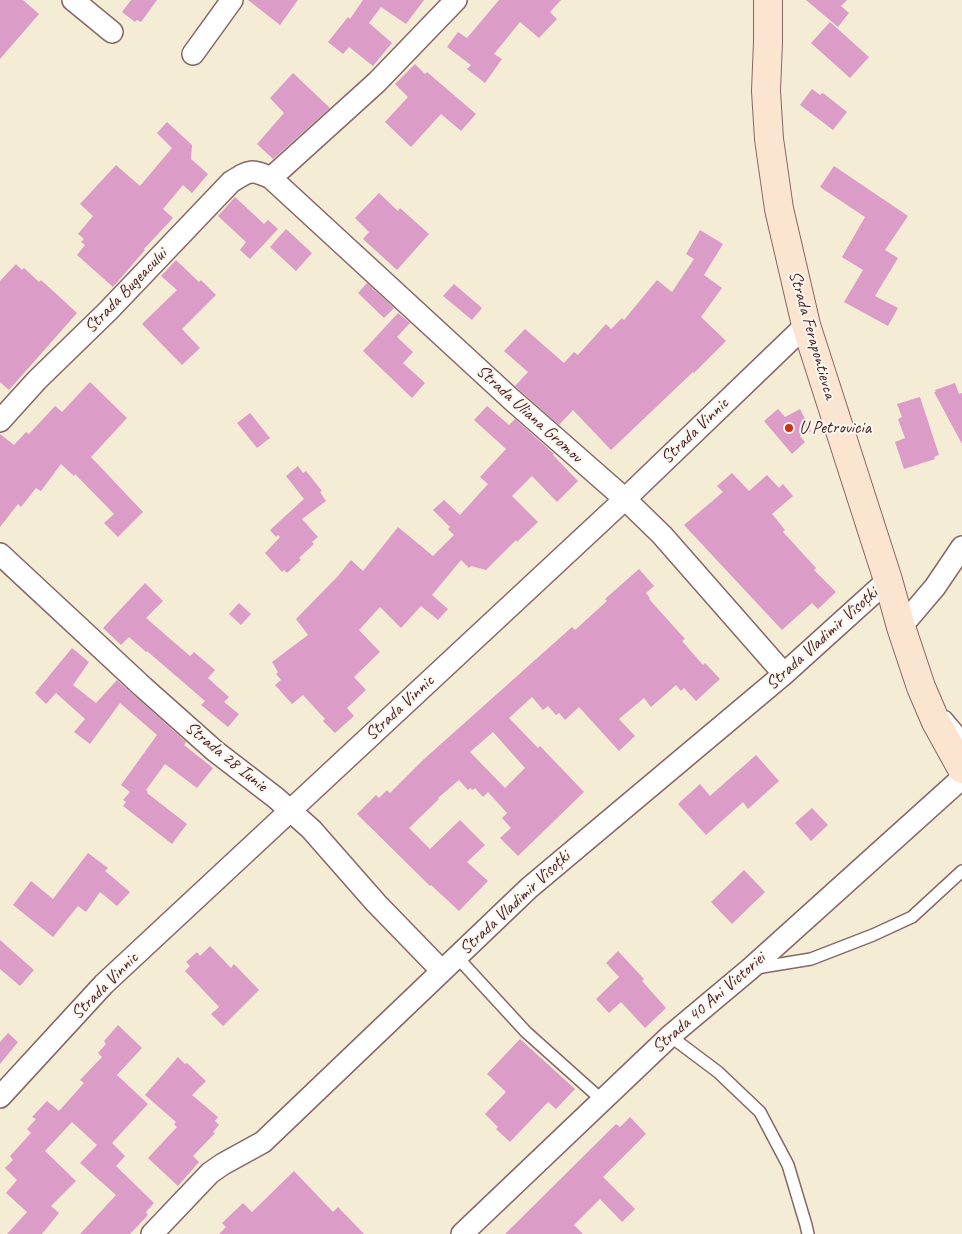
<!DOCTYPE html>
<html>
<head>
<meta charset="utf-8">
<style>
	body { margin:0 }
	canvas { display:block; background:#f5ecd6 }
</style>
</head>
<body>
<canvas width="962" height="1234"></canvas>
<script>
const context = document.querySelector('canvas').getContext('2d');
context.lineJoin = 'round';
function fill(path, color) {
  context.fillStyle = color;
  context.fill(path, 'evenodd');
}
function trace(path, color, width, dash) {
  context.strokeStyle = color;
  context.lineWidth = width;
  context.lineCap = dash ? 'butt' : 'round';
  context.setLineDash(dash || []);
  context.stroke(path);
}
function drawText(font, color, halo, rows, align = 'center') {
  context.font = font + ' Caveat,sans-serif';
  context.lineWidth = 4;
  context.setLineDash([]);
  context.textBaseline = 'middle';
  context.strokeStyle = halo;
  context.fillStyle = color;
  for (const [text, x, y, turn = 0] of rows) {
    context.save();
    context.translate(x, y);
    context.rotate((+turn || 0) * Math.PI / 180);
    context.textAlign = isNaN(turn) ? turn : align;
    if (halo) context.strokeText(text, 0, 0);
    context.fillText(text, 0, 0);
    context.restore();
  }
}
fill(new Path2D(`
	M 0,0 L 23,0 L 39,14 L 0,59 Z
	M 131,0 L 157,0 L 141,22 L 137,20 L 135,22 L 122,12 Z
	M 248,0 L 298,0 L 280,25 Z
	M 363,0 L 424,0 L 406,24 L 381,7 L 369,23 L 392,43 L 373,66 L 349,47 L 343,54 L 328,42 L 348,17 L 350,19 Z
	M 499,0 L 561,0 L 550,12 L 557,19 L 539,38 L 520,22 L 494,54 L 502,59 L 485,83 L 467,69 L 471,65 L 447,47 L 458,32 L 467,38 Z
	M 806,0 L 847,0 L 841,6 L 849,13 L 838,27 Z
	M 830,22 L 869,57 L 850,78 L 811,43 Z
	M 415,64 L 425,74 L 427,72 L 476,114 L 461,131 L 441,114 L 411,147 L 385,122 L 408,97 L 395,84 Z
	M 293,73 L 330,108 L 273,159 L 257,144 L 284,113 L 270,98 Z
	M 812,89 L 820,95 L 823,93 L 847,112 L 833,130 L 800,105 Z
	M 167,122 L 192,145 L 191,159 L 208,174 L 192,193 L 183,185 L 163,209 L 173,218 L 144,249 L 145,250 L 113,287 L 77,255 L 85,245 L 81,242 L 84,239 L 78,234 L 93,216 L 80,204 L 116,165 L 140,186 L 172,148 L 157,133 Z
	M 834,166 L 908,216 L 885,250 L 898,258 L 875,296 L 898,308 L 888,326 L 844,302 L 863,270 L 842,257 L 865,217 L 820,187 Z
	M 379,193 L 398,211 L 400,208 L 429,234 L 397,270 L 363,239 L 369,232 L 355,218 Z
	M 235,197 L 264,224 L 268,220 L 278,229 L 250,259 L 240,250 L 246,242 L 218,216 Z
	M 286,229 L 312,253 L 296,271 L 270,247 Z
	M 700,230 L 723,244 L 704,275 L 722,288 L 701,317 L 726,341 L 694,373 L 693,372 L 611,450 L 573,410 L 559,425 L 515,386 L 528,372 L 504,351 L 525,329 L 564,363 L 574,352 L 578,355 L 606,324 L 611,329 L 622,318 L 624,320 L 657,280 L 672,292 L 694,259 L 686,254 Z
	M 176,260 L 199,282 L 201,280 L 216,295 L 182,329 L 200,348 L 182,365 L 142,324 L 177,290 L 161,276 Z
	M 16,264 L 22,270 L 24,268 L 39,282 L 41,280 L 51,289 L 77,313 L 9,390 L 0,382 L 0,281 Z
	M 367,283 L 394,308 L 384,318 L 358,293 Z
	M 454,284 L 482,308 L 472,320 L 443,296 Z
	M 398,313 L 410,323 L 397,337 L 413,352 L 403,363 L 425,383 L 412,398 L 363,351 Z
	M 90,382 L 127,418 L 91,457 L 143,512 L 118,537 L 104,523 L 114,514 L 75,474 L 74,476 L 61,464 L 41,491 L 36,488 L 21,507 L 18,504 L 0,527 L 0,434 L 14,445 L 26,432 L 29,434 L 55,406 L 62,412 Z
	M 955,383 L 959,394 L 962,393 L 962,444 L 934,392 L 936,392 L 935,390 Z
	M 920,397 L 939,455 L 934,457 L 935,459 L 904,469 L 895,442 L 905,438 L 898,419 L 902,417 L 897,404 Z
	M 487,406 L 509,425 L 515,419 L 554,454 L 553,455 L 578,481 L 557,502 L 532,476 L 512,496 L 538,522 L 517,542 L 516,540 L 486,570 L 471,566 L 469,568 L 461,560 L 432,595 L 448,609 L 438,620 L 421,606 L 401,628 L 380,607 L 359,630 L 380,652 L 354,677 L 366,690 L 347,708 L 354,716 L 335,733 L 323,721 L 325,719 L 303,695 L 292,704 L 275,685 L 281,680 L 276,674 L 278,672 L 272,662 L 308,635 L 296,619 L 338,576 L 351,560 L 363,571 L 398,527 L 433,556 L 454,535 L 448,529 L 450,527 L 433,510 L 444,500 L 460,515 L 488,484 L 480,477 L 506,449 L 474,420 Z
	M 778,409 L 785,417 L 800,409 L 811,431 L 800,436 L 805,442 L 792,454 L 764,421 Z
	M 250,413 L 270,438 L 257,448 L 237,423 Z
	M 298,466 L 303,473 L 306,471 L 322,491 L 320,492 L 326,501 L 302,519 L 318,537 L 312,542 L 314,544 L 299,558 L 301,560 L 287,573 L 284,570 L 282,572 L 265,553 L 280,537 L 278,535 L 276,537 L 270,530 L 304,499 L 286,476 Z
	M 732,473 L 749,491 L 767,475 L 779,488 L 783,484 L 793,496 L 772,514 L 785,530 L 783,532 L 816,568 L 814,570 L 836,592 L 818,609 L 812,603 L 782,630 L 684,525 L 723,492 L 717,486 Z
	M 639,569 L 654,586 L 646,593 L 650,598 L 649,599 L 685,639 L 682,641 L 703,665 L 705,663 L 720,679 L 696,701 L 684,688 L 681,691 L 676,685 L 651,707 L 644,698 L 619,719 L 635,736 L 619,751 L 579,707 L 565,720 L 559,713 L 556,715 L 548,706 L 543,710 L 532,697 L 509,718 L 538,748 L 540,746 L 584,792 L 518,856 L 500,838 L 511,828 L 502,818 L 507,813 L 488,792 L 483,797 L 475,788 L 473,790 L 470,788 L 468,790 L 459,780 L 438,798 L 439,799 L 409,828 L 430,849 L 460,820 L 485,845 L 467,862 L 488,881 L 459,911 L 431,885 L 430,886 L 357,814 L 376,795 L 379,798 L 387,790 L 390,793 L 423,760 L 572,627 L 575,630 L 607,601 L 605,599 ZM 493,732 L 525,768 L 505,788 L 470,752 Z
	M 145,583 L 163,601 L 146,618 L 190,656 L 194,652 L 215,670 L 208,678 L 229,697 L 224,702 L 239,714 L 228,727 L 201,705 L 205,701 L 147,651 L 146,652 L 129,637 L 121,645 L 103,628 Z
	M 239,603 L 251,614 L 241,625 L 229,614 Z
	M 72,648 L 89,662 L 73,685 L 96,703 L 117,680 L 186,742 L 184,745 L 213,768 L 197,788 L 165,764 L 146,790 L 148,792 L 147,793 L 187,824 L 172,844 L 123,806 L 126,802 L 123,800 L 130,792 L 121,785 L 157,735 L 120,703 L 90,744 L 74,732 L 85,719 L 56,693 L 46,704 L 35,693 Z
	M 756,755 L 779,781 L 748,809 L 743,802 L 706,835 L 678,804 L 700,784 L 710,796 Z
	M 812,808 L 828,825 L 811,841 L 795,823 Z
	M 88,853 L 108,868 L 105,871 L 130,892 L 117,906 L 100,892 L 86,912 L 78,906 L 53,937 L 13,905 L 31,881 L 53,899 Z
	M 744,870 L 765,892 L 732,924 L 711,902 Z
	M 0,940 L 34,970 L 20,986 L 0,969 Z
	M 210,946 L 231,968 L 234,964 L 259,990 L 223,1026 L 211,1014 L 219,1007 L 185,971 L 190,966 L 186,962 L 197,952 L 200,956 Z
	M 618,951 L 644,979 L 642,981 L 666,1008 L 645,1028 L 621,1002 L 609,1013 L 596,999 L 619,977 L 606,963 Z
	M 118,1025 L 142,1048 L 117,1075 L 148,1104 L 112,1143 L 125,1156 L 116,1166 L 154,1203 L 146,1212 L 148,1215 L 130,1234 L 80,1234 L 116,1195 L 80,1163 L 97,1145 L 72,1122 L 45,1151 L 76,1181 L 51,1206 L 59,1213 L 42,1234 L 7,1234 L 27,1212 L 6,1193 L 17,1180 L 5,1168 L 13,1160 L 10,1156 L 31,1133 L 27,1129 L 36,1119 L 32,1117 L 47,1101 L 59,1111 L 84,1083 L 80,1080 L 102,1057 L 98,1053 L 106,1044 L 104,1041 Z
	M 8,1033 L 18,1042 L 0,1064 L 0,1042 Z
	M 520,1039 L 575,1089 L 556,1109 L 548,1102 L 510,1142 L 496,1129 L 498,1127 L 485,1114 L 506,1092 L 487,1074 Z
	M 178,1057 L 185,1064 L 187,1063 L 206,1081 L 192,1095 L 218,1117 L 215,1121 L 219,1125 L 213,1132 L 215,1133 L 193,1156 L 199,1162 L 178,1186 L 148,1158 L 177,1127 L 174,1124 L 176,1122 L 145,1095 Z
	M 630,1117 L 646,1134 L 603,1177 L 635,1209 L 622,1222 L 600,1199 L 574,1225 L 583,1234 L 505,1234 L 616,1124 L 620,1127 Z
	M 294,1171 L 333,1212 L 338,1207 L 364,1234 L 219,1234 L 226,1227 L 222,1223 L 243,1203 L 252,1212 Z`), '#db9cc8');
const service = new Path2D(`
	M 946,717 L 962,736
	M 457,957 L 526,1032 L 602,1100
	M 756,968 L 811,959 L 873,935 L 912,917 L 962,871
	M 670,1036 L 718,1072 L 760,1112 L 788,1165 L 806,1225 L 808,1234`);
const minor = new Path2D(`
	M 73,0 L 112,32
	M 193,54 L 232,0
	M 271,178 L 377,82 L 456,0
	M 0,421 L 37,380 L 108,311 L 231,182 C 250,170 251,169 271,178 L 511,399 L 625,499 L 662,535 L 784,674
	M 0,554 L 143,687 L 215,751 L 276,798 L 311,829 L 376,903 L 442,971
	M 901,627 L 935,587 L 962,547
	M 0,1097 L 104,984 L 625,499 L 806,325
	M 152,1234 L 210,1173 L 223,1164 L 263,1142 L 529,888 L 784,674 L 888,580
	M 462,1234 L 670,1036 L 750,969 L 962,778`);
const secondary = new Path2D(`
	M 768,0 L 768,42 L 766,91 L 769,139 L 779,209 L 806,325 L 888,580 L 901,627 L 921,687 L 936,722 L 962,769`);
trace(service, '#866767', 14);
trace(minor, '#866767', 24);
trace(secondary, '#866767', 30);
trace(service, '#fff', 11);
trace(minor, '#fff', 21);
trace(secondary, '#fce5d0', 28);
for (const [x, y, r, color] of [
	[789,428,5,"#c8321e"]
]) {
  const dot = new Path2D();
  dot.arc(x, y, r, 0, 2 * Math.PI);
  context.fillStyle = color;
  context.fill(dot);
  trace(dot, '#fbf7ec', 2);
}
drawText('18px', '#4a1f2b', '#fbf7ec', [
	["Strada Bugeacului",126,291,-46],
	["Strada Ferapontievca",812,335,74],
	["Strada Uliana Gromov",529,414,42],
	["Strada Vinnic",695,431,-44],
	["Strada Vladimir Vîsoțki",822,639,-42],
	["Strada Vinnic",400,708,-43],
	["Strada 28 Iunie",226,757,39],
	["Strada Vladimir Vîsoțki",515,903,-43],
	["Strada Vinnic",105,986,-45],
	["Strada 40 Ani Victoriei",709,1003,-41]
]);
drawText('18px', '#4a1f2b', '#fbf7ec', [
	["U Petrovicia",799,428]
], 'left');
</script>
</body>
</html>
